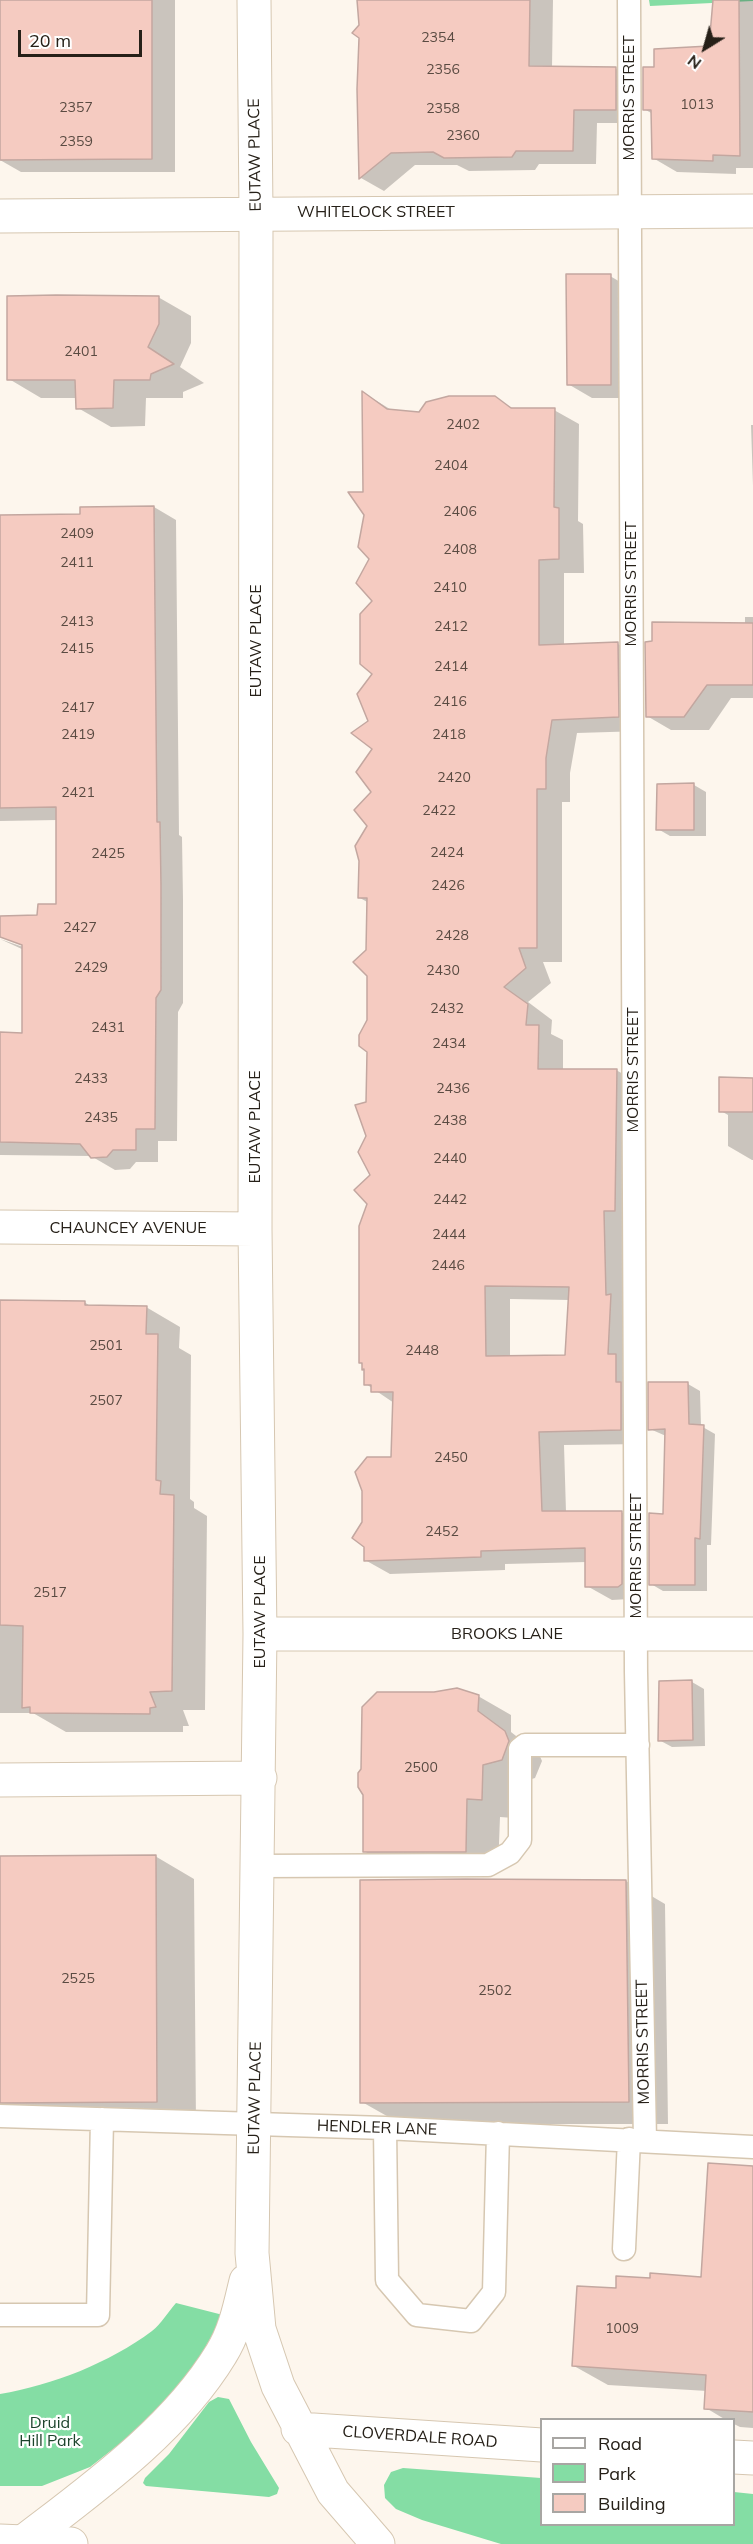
<!DOCTYPE html>
<html>
<head>
<meta charset="utf-8">
<style>
	body { margin:0 }
	#map { position:relative; width:753px; height:2544px; overflow:hidden; background:#fdf6ed; font-family:Mulish,sans-serif }
	canvas { display:block }
	.legend { position:absolute; left:540px; top:2418px; width:195px; height:108px; box-sizing:border-box; background:#fff; border:2px solid #a8a6a3; margin:0; padding:8px 10px; list-style:none; font-size:18px; color:#262018 }
	.legend li { display:flex; align-items:center; gap:12px; height:30px }
	.legend b { width:30px; border:2px solid #a8a6a3 }
	.north { position:absolute; left:675px; top:18px; width:60px; height:60px; -webkit-text-stroke:4px #fff; paint-order:stroke; rotate:217deg; font-size:16px; font-weight:700; line-height:24px; text-align:center; color:#262018 }
	.north::after { content:''; display:block; margin:auto; width:21px; height:27px; background:#262018; clip-path:polygon(50% 0,100% 100%,50% 72%,0 100%) }
	.scale { position:absolute; left:18px; top:30px; width:124px; height:27px; box-sizing:border-box; border:3px solid #262018; border-top:0; padding-left:8px; font-size:18px; line-height:21px; white-space:nowrap; color:#262018; -webkit-text-stroke:4px #fff; paint-order:stroke }
</style>
</head>
<body>
<div id="map">
<canvas width="753" height="2544"></canvas>
<ul class="legend">
<li><b style="height:8px;background:#fff"></b>Road</li>
<li><b style="height:16px;background:#84dda4"></b>Park</li>
<li><b style="height:16px;background:#f5cbc1"></b>Building</li>
</ul>
<div class="north">N</div>
<div class="scale">20 m</div>
</div>
<script>
const context = document.querySelector('canvas').getContext('2d');
context.lineJoin = 'round';
function fill(path, color) {
  context.fillStyle = color;
  context.fill(path, 'evenodd');
}
function trace(path, color, width, dash) {
  context.strokeStyle = color;
  context.lineWidth = width;
  context.lineCap = dash ? 'butt' : 'round';
  context.setLineDash(dash || []);
  context.stroke(path);
}
function drawText(font, color, halo, rows, align = 'center') {
  context.font = font + ' Mulish,sans-serif';
  context.lineWidth = 4.5;
  context.setLineDash([]);
  context.textBaseline = 'middle';
  context.strokeStyle = halo;
  context.fillStyle = color;
  for (const [text, x, y, turn = 0] of rows) {
    context.save();
    context.translate(x, y);
    context.rotate((+turn || 0) * Math.PI / 180);
    context.textAlign = isNaN(turn) ? turn : align;
    if (halo) context.strokeText(text, 0, 0);
    context.fillText(text, 0, 0);
    context.restore();
  }
}
fill(new Path2D(`
	M 649,0 L 753,0 L 753,1 L 650,6 Z
	M 176,2303 L 223,2315 L 194,2368 L 145,2424 L 90,2467 L 42,2486 L 0,2486 L 0,2394 C 53,2385 109,2363 152,2331 C 161,2324 168,2312 176,2303 Z
	M 218,2397 L 229,2399 L 251,2442 L 279,2488 L 277,2494 L 269,2497 L 146,2486 L 143,2483 L 145,2478 L 169,2454 L 209,2402 Z
	M 403,2468 L 541,2478 L 542,2524 L 734,2524 L 734,2492 L 753,2494 L 753,2544 L 501,2544 L 422,2520 L 396,2509 L 385,2498 L 384,2485 L 391,2472 Z`), '#84dda4');
fill(new Path2D(`
	M 0,0 L 175,0 L 175,172 L 21,172 L 0,160 Z
	M 379,0 L 553,0 L 552,68 L 615,68 L 639,82 L 639,123 L 597,123 L 596,164 L 539,164 L 535,170 L 469,171 L 457,165 L 415,165 L 384,191 L 361,178 L 358,89 Z
	M 714,0 L 753,0 L 753,168 L 736,168 L 736,174 L 677,172 L 653,158 L 653,114 L 644,109 L 655,69 L 710,48 Z
	M 610,276 L 634,290 L 635,398 L 592,398 L 568,384 Z
	M 158,297 L 191,316 L 191,343 L 180,367 L 204,383 L 183,392 L 183,398 L 146,398 L 145,426 L 111,427 L 78,408 L 77,398 L 41,398 L 9,379 Z
	M 364,393 L 393,411 L 420,413 L 495,398 L 514,409 L 554,410 L 579,424 L 578,521 L 583,524 L 584,573 L 564,573 L 564,645 L 618,644 L 643,658 L 643,731 L 577,733 L 570,773 L 570,802 L 562,802 L 562,962 L 543,962 L 551,983 L 528,1002 L 552,1020 L 551,1034 L 563,1040 L 563,1070 L 616,1070 L 641,1084 L 646,1444 L 564,1445 L 566,1512 L 621,1512 L 646,1527 L 647,1598 L 612,1600 L 587,1586 L 587,1562 L 505,1564 L 505,1570 L 390,1574 L 365,1560 L 393,1458 L 394,1403 L 366,1384 L 366,1371 L 360,1362 L 371,1176 L 368,1136 L 369,903 L 360,898 L 373,793 L 375,601 L 364,493 ZM 510,1299 L 570,1300 L 567,1356 L 510,1357 Z
	M 751,425 L 753,425 L 753,486 Z
	M 154,507 L 176,520 L 179,835 L 182,837 L 183,899 L 183,1003 L 178,1012 L 177,1141 L 158,1141 L 158,1162 L 136,1162 L 130,1169 L 115,1170 L 91,1156 L 0,1155 L 0,1034 L 23,1034 L 24,950 L 0,939 L 29,949 L 30,946 L 0,936 L 0,917 L 39,917 L 58,905 L 58,820 L 0,821 L 0,516 L 82,516 Z
	M 745,617 L 753,617 L 753,698 L 731,698 L 709,730 L 671,730 L 647,716 L 745,624 Z
	M 694,785 L 706,792 L 706,836 L 670,836 L 658,829 Z
	M 753,1078 L 753,1160 L 752,1160 L 728,1146 L 728,1115 L 721,1111 Z
	M 0,1301 L 84,1302 L 92,1307 L 146,1307 L 180,1327 L 179,1348 L 191,1355 L 190,1499 L 194,1502 L 194,1508 L 207,1516 L 205,1710 L 183,1710 L 189,1726 L 183,1726 L 183,1732 L 66,1732 L 33,1713 L 0,1713 Z
	M 688,1384 L 700,1391 L 701,1426 L 715,1434 L 711,1545 L 707,1545 L 707,1591 L 663,1591 L 651,1584 L 664,1515 L 666,1436 L 650,1429 Z
	M 692,1682 L 704,1689 L 705,1746 L 672,1747 L 659,1740 Z
	M 478,1696 L 511,1715 L 511,1732 L 539,1754 L 542,1761 L 535,1778 L 515,1784 L 514,1818 L 500,1817 L 498,1870 L 397,1870 L 364,1851 Z
	M 0,1856 L 155,1856 L 194,1879 L 196,2124 L 0,2125 Z
	M 626,1881 L 665,1904 L 668,2124 L 401,2124 L 362,2102 L 362,1882 Z
	M 753,2168 L 753,2428 L 740,2427 L 734,2424 L 734,2420 L 726,2420 L 706,2408 L 707,2391 L 608,2385 L 574,2366 L 617,2290 L 702,2279 Z`), '#0003');
const building = new Path2D(`
	M 0,0 L 152,0 L 152,159 L 0,160 Z
	M 357,0 L 530,0 L 529,66 L 616,67 L 616,110 L 574,110 L 573,151 L 516,151 L 512,157 L 444,158 L 433,152 L 391,153 L 359,179 L 357,89 L 359,38 L 352,33 L 359,25 Z
	M 713,0 L 739,0 L 740,156 L 713,155 L 713,161 L 652,159 L 651,110 L 643,110 L 643,67 L 654,67 L 654,49 L 709,46 Z
	M 566,274 L 611,274 L 611,385 L 567,385 Z
	M 56,295 L 159,296 L 159,324 L 148,347 L 174,364 L 151,374 L 150,380 L 114,380 L 113,408 L 76,409 L 75,380 L 7,380 L 7,296 Z
	M 362,391 L 387,409 L 419,412 L 426,402 L 449,396 L 495,396 L 511,408 L 555,408 L 554,507 L 559,508 L 559,559 L 539,560 L 539,645 L 618,642 L 619,717 L 552,720 L 546,758 L 546,789 L 537,789 L 537,948 L 519,948 L 526,968 L 504,987 L 528,1004 L 526,1025 L 539,1025 L 538,1069 L 617,1069 L 615,1211 L 604,1211 L 606,1295 L 611,1294 L 608,1354 L 616,1354 L 616,1382 L 621,1382 L 621,1430 L 539,1432 L 542,1511 L 622,1511 L 622,1584 L 618,1587 L 585,1587 L 585,1548 L 481,1551 L 481,1557 L 364,1561 L 364,1547 L 352,1538 L 362,1522 L 362,1491 L 355,1472 L 367,1457 L 391,1457 L 393,1392 L 371,1392 L 371,1385 L 364,1385 L 364,1369 L 362,1370 L 362,1363 L 359,1363 L 359,1226 L 367,1204 L 354,1190 L 370,1175 L 358,1152 L 366,1136 L 355,1105 L 366,1102 L 367,1052 L 359,1046 L 359,1035 L 367,1020 L 367,976 L 353,962 L 366,950 L 367,898 L 358,898 L 359,861 L 355,846 L 367,826 L 354,810 L 371,792 L 356,772 L 372,749 L 351,733 L 368,721 L 357,694 L 372,674 L 360,664 L 360,614 L 372,601 L 356,583 L 369,559 L 358,547 L 364,515 L 348,492 L 363,492 ZM 485,1286 L 569,1287 L 565,1355 L 486,1356 Z
	M 154,506 L 157,822 L 160,822 L 161,885 L 161,990 L 156,998 L 155,1129 L 136,1129 L 136,1150 L 113,1150 L 107,1157 L 91,1158 L 80,1144 L 0,1142 L 0,1032 L 22,1033 L 22,945 L 0,937 L 0,916 L 37,915 L 38,904 L 56,904 L 56,807 L 0,808 L 0,515 L 80,514 L 80,507 Z
	M 652,622 L 753,623 L 753,685 L 707,685 L 684,717 L 646,717 L 645,642 L 652,641 Z
	M 694,783 L 694,830 L 656,830 L 657,784 Z
	M 719,1077 L 753,1078 L 753,1112 L 719,1112 Z
	M 0,1300 L 85,1301 L 85,1305 L 147,1306 L 146,1334 L 158,1334 L 156,1480 L 161,1481 L 160,1494 L 174,1495 L 172,1691 L 150,1692 L 156,1707 L 150,1708 L 150,1714 L 30,1713 L 30,1707 L 22,1708 L 23,1626 L 0,1625 Z
	M 648,1382 L 688,1382 L 689,1424 L 704,1425 L 700,1539 L 695,1538 L 695,1585 L 649,1585 L 649,1513 L 663,1514 L 665,1429 L 648,1430 Z
	M 692,1680 L 693,1740 L 658,1741 L 659,1681 Z
	M 457,1688 L 479,1695 L 478,1711 L 505,1731 L 509,1741 L 502,1760 L 483,1765 L 482,1800 L 467,1799 L 466,1852 L 363,1852 L 363,1795 L 358,1787 L 358,1773 L 361,1769 L 362,1707 L 377,1692 L 434,1692 Z
	M 156,1855 L 157,2102 L 0,2103 L 0,1856 Z
	M 465,1879 L 626,1880 L 629,2102 L 360,2103 L 360,1880 Z
	M 708,2163 L 753,2166 L 753,2412 L 704,2409 L 706,2375 L 572,2366 L 577,2286 L 616,2288 L 616,2276 L 650,2278 L 650,2273 L 701,2277 Z`);
fill(building, '#f5cbc1');
trace(building, '#c3a7a0', 1.5);
const lane = new Path2D(`
	M 629,0 L 636,1672 L 645,2140
	M 259,1866 L 488,1865 L 510,1853 L 520,1840 L 520,1749 L 525,1745 L 638,1745
	M 0,2116 L 385,2128 L 753,2147
	M 385,2128 L 387,2280 L 417,2315 L 471,2321 L 494,2292 L 498,2133
	M 624,2249 L 629,2139
	M 0,2315 L 98,2315 L 102,2119`);
const street = new Path2D(`
	M 256,213 L 255,1229 L 260,1634 L 252,2253 L 259,2329 L 278,2386 L 333,2492 L 378,2544
	M 0,1227 L 255,1229
	M 260,1634 L 753,1634
	M 0,1780 L 260,1778
	M 298,2429 L 542,2445
	M 734,2457 L 753,2458
	M 23,2542 C 92,2489 175,2430 221,2354 C 235,2332 240,2306 246,2281`);
const secondary = new Path2D(`
	M 254,0 L 256,213
	M 0,216 L 753,211
	M 0,2541 L 71,2544`);
trace(lane, '#d6c7b1', 25);
trace(street, '#d6c7b1', 35);
trace(secondary, '#d6c7b1', 35);
trace(lane, '#fff', 22);
trace(street, '#fff', 33);
trace(secondary, '#fff', 33);
drawText('14px', '#5a4b42', null, [
	["2354",438,38],
	["2356",443,70],
	["1013",697,105],
	["2357",76,108],
	["2358",443,109],
	["2360",463,136],
	["2359",76,142],
	["2401",81,352],
	["2402",463,425],
	["2404",451,466],
	["2406",460,512],
	["2409",77,534],
	["2408",460,550],
	["2411",77,563],
	["2410",450,588],
	["2413",77,622],
	["2412",451,627],
	["2415",77,649],
	["2414",451,667],
	["2416",450,702],
	["2417",78,708],
	["2419",78,735],
	["2418",449,735],
	["2420",454,778],
	["2421",78,793],
	["2422",439,811],
	["2424",447,853],
	["2425",108,854],
	["2426",448,886],
	["2427",80,928],
	["2428",452,936],
	["2429",91,968],
	["2430",443,971],
	["2432",447,1009],
	["2431",108,1028],
	["2434",449,1044],
	["2433",91,1079],
	["2436",453,1089],
	["2435",101,1118],
	["2438",450,1121],
	["2440",450,1159],
	["2442",450,1200],
	["2444",449,1235],
	["2446",448,1266],
	["2501",106,1346],
	["2448",422,1351],
	["2507",106,1401],
	["2450",451,1458],
	["2452",442,1532],
	["2517",50,1593],
	["2500",421,1768],
	["2525",78,1979],
	["2502",495,1991],
	["1009",622,2329]
]);
drawText('16px', '#262018', '#fff', [
	["MORRIS STREET",629,98,-90],
	["EUTAW PLACE",255,155,-91],
	["WHITELOCK STREET",376,212],
	["MORRIS STREET",631,584,-90],
	["EUTAW PLACE",256,641,-90],
	["MORRIS STREET",633,1070,-90],
	["EUTAW PLACE",255,1127,-90],
	["CHAUNCEY AVENUE",128,1228],
	["MORRIS STREET",636,1556,-90],
	["EUTAW PLACE",260,1612,-90],
	["BROOKS LANE",507,1634],
	["MORRIS STREET",643,2042,-91],
	["EUTAW PLACE",255,2098,-89],
	["HENDLER LANE",377,2128,2],
	["CLOVERDALE ROAD",420,2437,4]
]);
drawText('16px', '#1c442c', '#fff', [
	["Druid",50,2423],
	["Hill Park",50,2441]
]);
</script>
</body>
</html>
